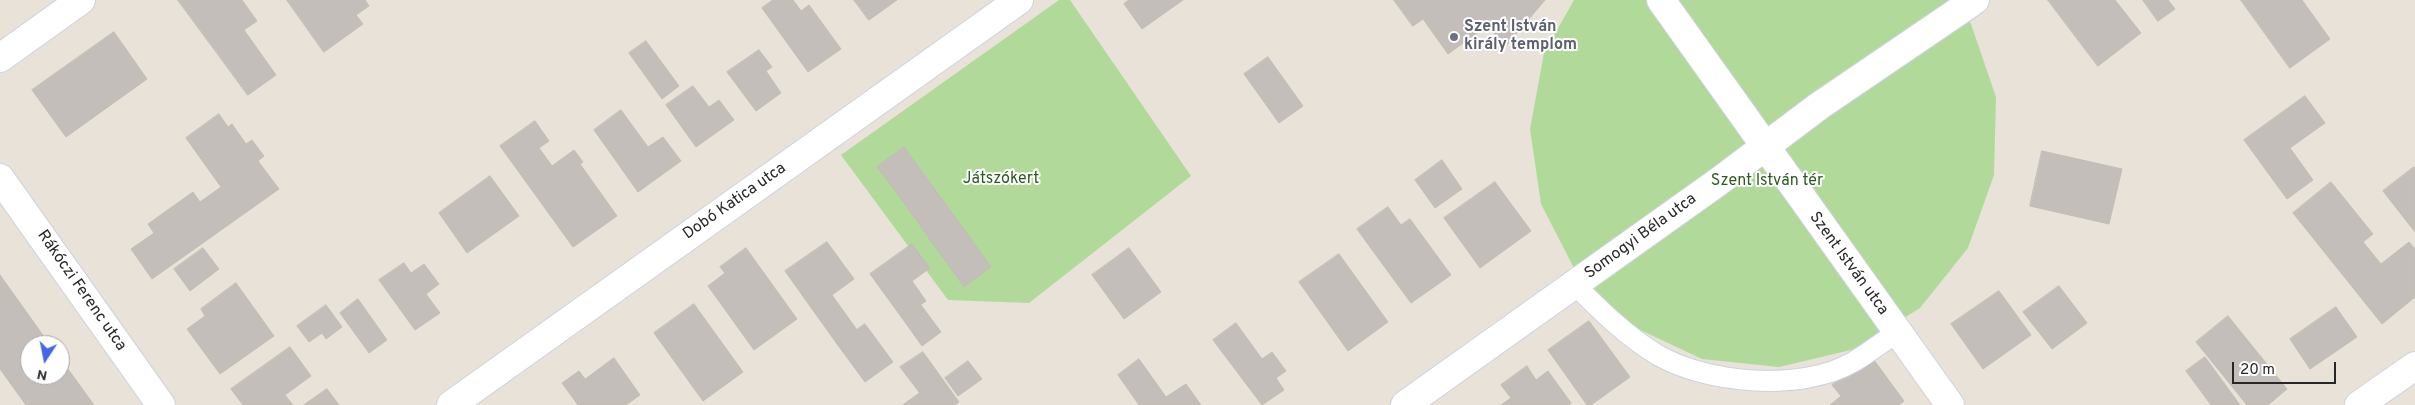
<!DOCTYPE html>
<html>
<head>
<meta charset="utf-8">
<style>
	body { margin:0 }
	#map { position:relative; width:2415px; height:405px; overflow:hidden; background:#e8e2d9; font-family:Overpass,sans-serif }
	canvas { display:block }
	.north { position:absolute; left:20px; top:335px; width:50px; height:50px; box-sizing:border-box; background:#fff; border:1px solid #a9a9a9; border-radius:50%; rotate:191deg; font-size:14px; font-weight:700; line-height:20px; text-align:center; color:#272727 }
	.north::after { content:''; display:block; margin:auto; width:18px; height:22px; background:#4667e8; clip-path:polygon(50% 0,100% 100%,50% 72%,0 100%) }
	.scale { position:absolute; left:2232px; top:362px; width:104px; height:22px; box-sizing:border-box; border:2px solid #272727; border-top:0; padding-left:6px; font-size:15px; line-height:18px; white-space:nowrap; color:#272727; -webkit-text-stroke:4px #fff; paint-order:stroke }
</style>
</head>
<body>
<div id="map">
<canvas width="2415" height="405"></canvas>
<div class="north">N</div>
<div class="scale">20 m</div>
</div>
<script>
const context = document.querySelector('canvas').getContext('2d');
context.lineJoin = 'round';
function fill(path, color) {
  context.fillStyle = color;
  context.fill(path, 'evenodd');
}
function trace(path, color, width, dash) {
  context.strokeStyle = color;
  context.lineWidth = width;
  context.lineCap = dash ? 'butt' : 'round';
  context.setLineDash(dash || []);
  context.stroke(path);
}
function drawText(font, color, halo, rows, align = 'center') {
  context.font = font + ' Overpass,sans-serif';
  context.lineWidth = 4;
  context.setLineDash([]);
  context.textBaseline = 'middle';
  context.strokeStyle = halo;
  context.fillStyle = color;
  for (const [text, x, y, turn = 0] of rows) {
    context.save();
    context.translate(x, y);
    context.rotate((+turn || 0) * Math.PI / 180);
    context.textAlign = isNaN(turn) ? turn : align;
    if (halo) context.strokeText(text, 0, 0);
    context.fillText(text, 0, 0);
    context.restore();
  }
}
fill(new Path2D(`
	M 1059,0 L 1070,0 L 1191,176 L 1029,303 L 948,300 L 841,155 Z
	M 1574,0 L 1953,0 L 1971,24 L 1996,97 L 1994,175 L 1968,248 L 1920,308 L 1855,349 L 1779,367 L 1702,359 L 1632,326 L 1576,272 L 1541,204 L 1530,129 L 1544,53 Z`), '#b1da9a');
const building = new Path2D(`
	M 178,0 L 242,0 L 257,21 L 244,30 L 276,75 L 248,95 Z
	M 287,0 L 365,0 L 369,6 L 356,15 L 363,24 L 324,52 Z
	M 773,0 L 793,0 L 801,11 L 809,5 L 841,49 L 808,72 L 762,8 Z
	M 854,0 L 897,0 L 869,20 Z
	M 1129,0 L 1183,0 L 1142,29 L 1124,4 Z
	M 1394,0 L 1545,0 L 1505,47 L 1488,25 L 1448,54 L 1423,19 L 1413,26 Z
	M 2048,0 L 2115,0 L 2141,33 L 2098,66 Z
	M 2143,0 L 2168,0 L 2175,9 L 2158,21 Z
	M 2241,0 L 2302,0 L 2330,39 L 2290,68 Z
	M 114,32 L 147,79 L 66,137 L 32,90 Z
	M 646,41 L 679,86 L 662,99 L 629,53 Z
	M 759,50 L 772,67 L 766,71 L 781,93 L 756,111 L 727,72 Z
	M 1268,57 L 1303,106 L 1279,123 L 1244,74 Z
	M 693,86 L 709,107 L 719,100 L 734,120 L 696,147 L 666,105 Z
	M 2305,96 L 2325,123 L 2290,148 L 2313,180 L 2287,199 L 2244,140 Z
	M 621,110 L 648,147 L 663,137 L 681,161 L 638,192 L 594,130 Z
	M 219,114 L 228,127 L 232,124 L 246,144 L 252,140 L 264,156 L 258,161 L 279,189 L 152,279 L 131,249 L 154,233 L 148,224 L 193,192 L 200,202 L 221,187 L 186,138 Z
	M 535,121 L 549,141 L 539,148 L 552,166 L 574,150 L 583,162 L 580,164 L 617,216 L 573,247 L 500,146 Z
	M 904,147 L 921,170 L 894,189 L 877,167 Z
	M 2042,151 L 2122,169 L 2109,224 L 2030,206 Z
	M 1442,160 L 1462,189 L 1435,208 L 1415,180 Z
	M 2414,167 L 2415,168 L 2415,232 L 2383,191 Z
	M 921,170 L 991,267 L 964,287 L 894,189 Z
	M 490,176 L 519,216 L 467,253 L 439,213 Z
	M 1495,182 L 1531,231 L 1480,268 L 1444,218 Z
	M 2331,182 L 2373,234 L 2363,242 L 2381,264 L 2409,242 L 2415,249 L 2415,297 L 2382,324 L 2293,213 Z
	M 1388,207 L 1401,225 L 1370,247 L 1357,229 Z
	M 1410,219 L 1451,275 L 1411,303 L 1370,247 Z
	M 827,242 L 854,279 L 832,295 L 857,330 L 837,344 L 785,271 Z
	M 912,244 L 930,268 L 912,281 L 926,301 L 902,318 L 870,274 Z
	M 203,248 L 219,269 L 190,291 L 174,269 Z
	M 746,248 L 797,319 L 754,350 L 708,286 L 725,273 L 720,267 Z
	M 1129,248 L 1161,292 L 1124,319 L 1092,275 Z
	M 1339,254 L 1388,322 L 1348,351 L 1299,282 Z
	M 404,263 L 411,273 L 424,264 L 439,284 L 426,294 L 440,313 L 415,330 L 379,280 Z
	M 0,275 L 50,345 L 30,345 L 30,375 L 60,375 L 60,358 L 94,405 L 26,405 L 0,369 Z
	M 236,283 L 274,336 L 220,374 L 187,329 L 205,316 L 201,309 Z
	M 2059,286 L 2087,323 L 2052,349 L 2023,312 Z
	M 1999,291 L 2031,335 L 1983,369 L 1951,324 Z
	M 358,299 L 387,340 L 369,353 L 340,313 Z
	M 694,304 L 743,372 L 703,401 L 654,333 Z
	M 326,305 L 342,327 L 326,339 L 322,333 L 309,342 L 297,326 Z
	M 921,305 L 941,332 L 922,346 L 902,318 Z
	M 2336,307 L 2357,337 L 2310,369 L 2290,339 Z
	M 2228,316 L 2287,389 L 2268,405 L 2247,405 L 2196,342 Z
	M 1589,321 L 1630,377 L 1591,405 L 1587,405 L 1548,350 Z
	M 1236,323 L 1262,359 L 1272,352 L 1286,371 L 1276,378 L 1284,390 L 1262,405 L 1213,340 Z
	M 865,324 L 893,362 L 865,382 L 837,344 Z
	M 290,347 L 311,376 L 285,395 L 293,405 L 243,405 L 231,389 Z
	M 923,352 L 941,377 L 919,392 L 900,367 Z
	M 1871,356 L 1904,401 L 1899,405 L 1830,405 L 1841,396 L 1832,385 Z
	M 2205,357 L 2240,405 L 2211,405 L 2186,371 Z
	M 614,358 L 640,395 L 626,405 L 578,405 L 562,383 L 579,371 L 585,379 Z
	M 1139,359 L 1166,397 L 1186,384 L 1201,405 L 1139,405 L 1118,375 Z
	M 968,361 L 982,379 L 958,396 L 945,378 Z
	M 1527,366 L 1536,380 L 1548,371 L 1571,403 L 1569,405 L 1501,405 L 1511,398 L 1501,385 Z
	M 941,377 L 959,402 L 955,405 L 928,405 L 919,392 Z
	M 327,389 L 339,405 L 304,405 Z
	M 920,393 L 928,405 L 903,405 Z`);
fill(building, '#c3beb9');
trace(building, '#c3bdb3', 1);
const lane = new Path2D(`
	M 1575,285 C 1600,310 1625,335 1656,354 C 1706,384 1802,392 1853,362 C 1868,353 1883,342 1897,332`);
const street = new Path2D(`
	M 1661,0 L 1950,405
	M 0,58 L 81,0
	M 0,178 L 161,405
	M 451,405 L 1019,0
	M 1405,405 L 1718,182 L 1819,106 L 1975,0
	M 2359,405 L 2415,366`);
trace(lane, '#cfd2df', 22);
trace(street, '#cfd2df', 30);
trace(lane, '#fff', 20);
trace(street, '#fff', 28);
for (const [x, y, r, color] of [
	[1454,37,5,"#6b7280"]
]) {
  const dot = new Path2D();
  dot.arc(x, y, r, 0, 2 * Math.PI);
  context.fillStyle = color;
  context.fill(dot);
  trace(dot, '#fff', 2);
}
drawText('bold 16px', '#5b616d', '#fff', [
	["Szent István",1464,28],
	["király templom",1464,46]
], 'left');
drawText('16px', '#2c5b1f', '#fff', [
	["Játszókert",1001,180],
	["Szent István tér",1767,182]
]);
drawText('16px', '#272727', '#fff', [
	["Dobó Katica utca",735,202,-35],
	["Somogyi Béla utca",1641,237,-36],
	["Szent István utca",1848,264,54],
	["Rákóczi Ferenc utca",81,291,55]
]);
</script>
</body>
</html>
